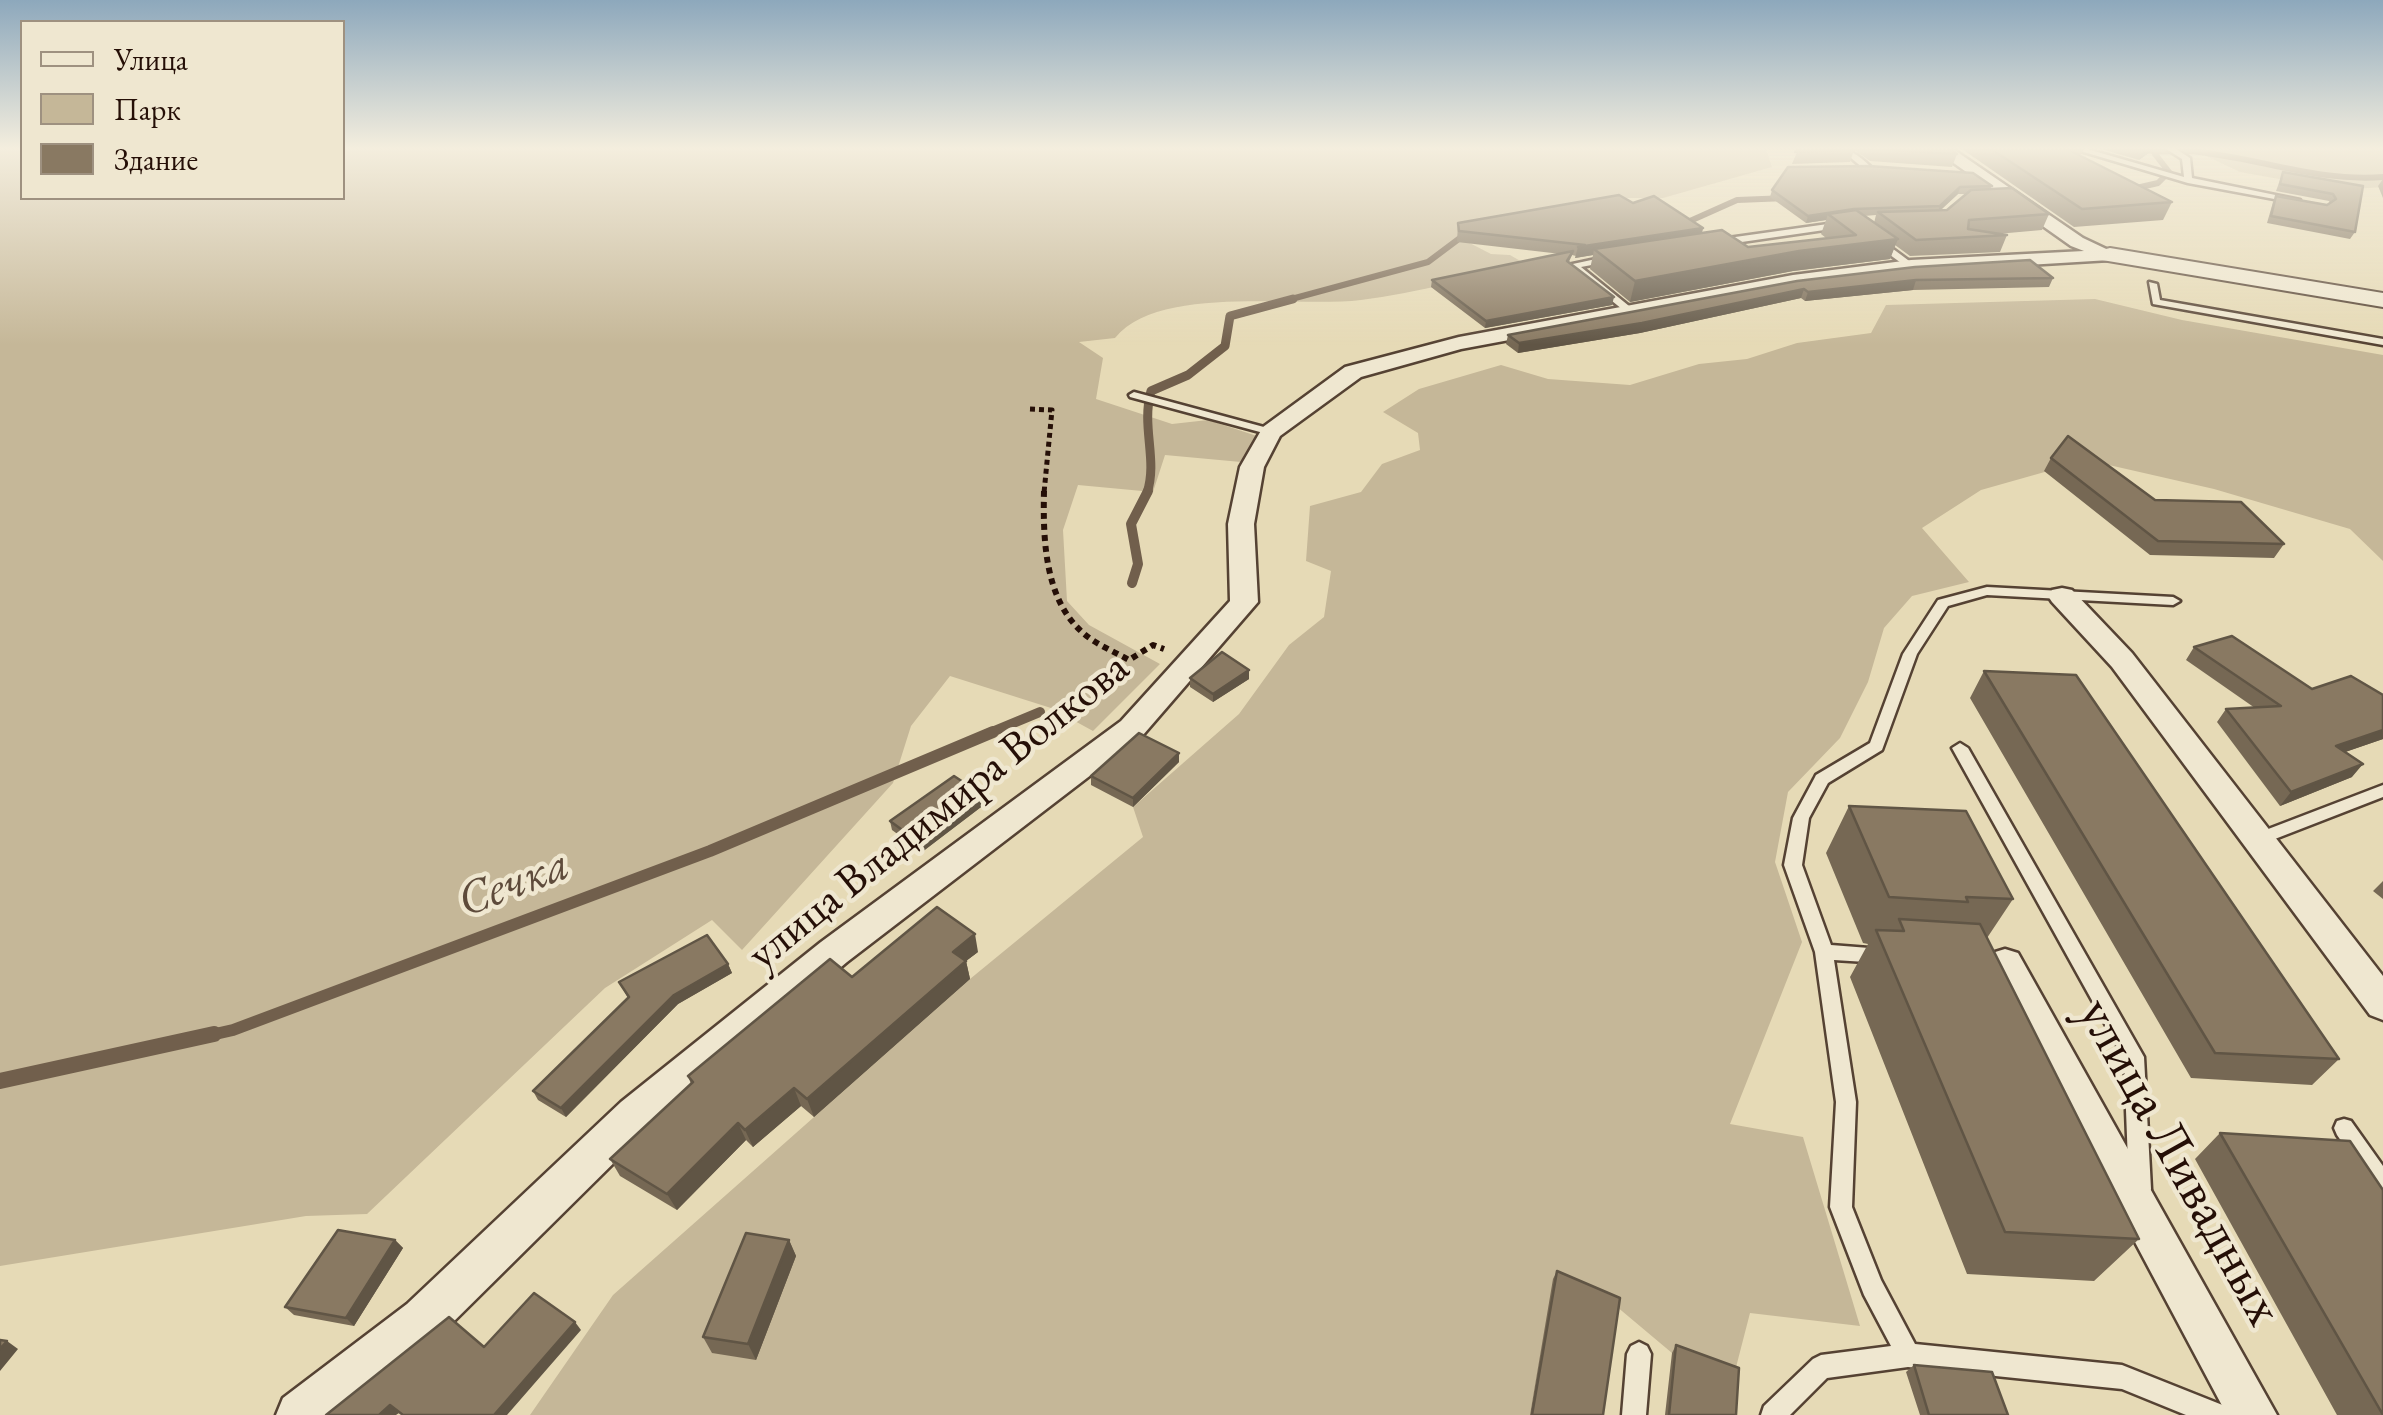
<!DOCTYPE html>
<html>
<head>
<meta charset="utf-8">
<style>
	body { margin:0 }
	#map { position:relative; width:2383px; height:1415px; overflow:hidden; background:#e6dab6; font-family:"EB Garamond",serif }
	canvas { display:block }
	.legend { position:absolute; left:20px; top:20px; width:325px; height:180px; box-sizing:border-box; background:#efe7d0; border:2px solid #9e9180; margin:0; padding:12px 18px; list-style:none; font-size:30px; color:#250f07 }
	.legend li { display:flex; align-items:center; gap:20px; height:50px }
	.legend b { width:50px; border:2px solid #9e9180 }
</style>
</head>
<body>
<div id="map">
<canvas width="2383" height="1415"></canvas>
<ul class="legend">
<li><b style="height:12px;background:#efe7d0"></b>Улица</li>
<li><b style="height:28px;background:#c5b798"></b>Парк</li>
<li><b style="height:28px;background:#897962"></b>Здание</li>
</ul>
</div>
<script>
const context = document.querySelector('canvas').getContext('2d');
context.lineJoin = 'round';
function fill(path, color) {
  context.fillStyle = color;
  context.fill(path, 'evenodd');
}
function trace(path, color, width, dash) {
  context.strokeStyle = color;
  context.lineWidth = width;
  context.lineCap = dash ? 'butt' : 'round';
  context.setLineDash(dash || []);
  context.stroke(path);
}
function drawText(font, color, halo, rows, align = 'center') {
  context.font = font + ' "EB Garamond",serif';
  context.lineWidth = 9;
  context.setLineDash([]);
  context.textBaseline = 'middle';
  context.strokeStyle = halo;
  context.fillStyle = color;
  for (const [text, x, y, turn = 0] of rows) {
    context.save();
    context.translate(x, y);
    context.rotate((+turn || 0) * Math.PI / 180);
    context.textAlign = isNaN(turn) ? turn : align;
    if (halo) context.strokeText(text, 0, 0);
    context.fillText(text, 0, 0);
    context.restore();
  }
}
fill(new Path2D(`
	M 0,147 L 22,147 L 22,198 L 342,198 L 343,147 L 1769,147 L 1766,149 L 1772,167 L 1663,198 L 1606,198 L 1460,238 L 1491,254 L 1510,255 L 1529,266 C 1474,277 1417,293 1361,300 C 1296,308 1159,284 1115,338 L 1079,342 L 1103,358 L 1096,399 L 1172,424 L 1208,420 L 1257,436 L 1241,462 L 1165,455 L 1153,492 L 1078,485 L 1063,530 L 1067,601 L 1089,625 L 1160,664 L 1093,731 L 1051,708 L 950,676 L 911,726 L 893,783 L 742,950 L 712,920 L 605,988 L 367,1214 L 306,1216 L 0,1266 Z
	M 2187,147 L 2383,147 L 2383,187 L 2340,190 L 2240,172 Z
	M 2095,299 L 2182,320 L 2383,355 L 2383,561 L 2350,529 L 2214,489 L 2087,460 L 1981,490 L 1922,528 L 1969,582 L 1912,596 L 1884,628 L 1868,682 L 1840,738 L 1788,792 L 1775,862 L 1802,942 L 1730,1124 L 1803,1137 L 1860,1326 L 1750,1313 L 1734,1375 L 1672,1353 L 1616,1306 L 1554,1279 L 1530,1415 L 530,1415 L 613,1295 L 970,979 L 1143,837 L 1133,807 L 1239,714 L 1289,645 L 1324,617 L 1331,571 L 1306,561 L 1310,506 L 1361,492 L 1382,464 L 1420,450 L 1418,433 L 1383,412 L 1419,389 L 1501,365 L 1548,379 L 1630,385 L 1699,364 L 1747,359 L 1797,343 L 1871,333 L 1886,305 Z`), '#c5b798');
trace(new Path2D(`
	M 2137,147 C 2157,155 2170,150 2190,151 C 2257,157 2314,182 2383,177
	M 2132,189 L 2158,183 L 2169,172 L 2155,154
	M 1681,225 L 1737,200 L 1787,198
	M 1284,301 L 1428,262 L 1460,238 L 1469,236`), '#715f4c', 6);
trace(new Path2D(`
	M 1147,493 C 1158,460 1141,427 1151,391 L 1188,375 L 1225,346 L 1230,316 L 1293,299`), '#715f4c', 9);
trace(new Path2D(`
	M 1132,583 L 1138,564 L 1131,524 L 1148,491
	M 987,734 L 1040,712`), '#715f4c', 10);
trace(new Path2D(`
	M 202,1037 L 233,1030 L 710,851 L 993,732`), '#715f4c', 12);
trace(new Path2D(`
	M 0,1081 L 214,1034`), '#715f4c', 16);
const service = new Path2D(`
	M 1828,147 C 1847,147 1858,154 1871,167 L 1864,169 L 1850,157 Z
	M 2067,147 L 2080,147 L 2184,177 L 2182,159 L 2163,147 L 2173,147 L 2190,158 L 2192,178 L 2300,200 L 2296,203 L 2188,183 Z
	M 1842,222 L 1846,225 L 1845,227 L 1721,245 L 1717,242 L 1721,239 Z
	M 1875,240 L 1881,240 L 1916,266 L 1908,268 L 1875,244 Z
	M 1610,256 L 1613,257 L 1613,261 L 1581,267 L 1634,310 L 1634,314 L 1628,314 L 1568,265 Z
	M 2149,282 L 2157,284 L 2160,300 L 2383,339 L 2383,345 L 2153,304 Z
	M 1134,392 L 1275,430 L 1277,432 L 1271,435 L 1130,397 L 1129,395 Z
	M 1987,587 L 2173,597 L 2180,601 L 2173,605 L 1987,595 L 1948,606 L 1917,654 L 1882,750 L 1828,783 L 1809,818 L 1802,865 L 1831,945 L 1882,949 L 1888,951 L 1891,956 L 1888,961 L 1882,963 L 1834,960 L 1856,1102 L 1852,1207 L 1881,1280 L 1915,1344 L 2122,1365 L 2225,1406 L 2228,1415 L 2186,1415 L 2122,1389 L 1908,1367 L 1827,1378 L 1790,1415 L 1761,1415 L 1764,1406 L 1813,1359 L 1821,1355 L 1891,1346 L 1864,1295 L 1830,1207 L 1836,1102 L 1815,952 L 1784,865 L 1793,818 L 1814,779 L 1816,775 L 1870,743 L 1903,654 L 1938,600 Z
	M 1960,743 L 1968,748 L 2144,1057 L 2151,1189 L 2148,1196 L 2140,1199 L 2132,1196 L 2129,1189 L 2124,1058 L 1952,748 Z
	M 2383,785 L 2383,797 L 2262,844 L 2250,844 L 2248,840 L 2250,836 Z
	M 2344,1119 L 2351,1121 L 2383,1166 L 2383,1194 L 2376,1191 L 2337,1135 L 2334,1128 L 2337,1121 Z
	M 1639,1342 L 1647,1346 L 1651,1354 L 1646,1415 L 1622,1415 L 1627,1354 L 1631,1346 Z`);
const minor = new Path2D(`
	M 1931,147 L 1950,147 L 2083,238 L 2119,255 L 2110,260 L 1911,272 L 1793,287 L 1461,349 L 1361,377 L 1280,436 L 1264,467 L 1254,524 L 1258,602 L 1143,735 L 847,962 L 649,1128 L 439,1336 L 339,1415 L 276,1415 L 283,1398 L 407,1304 L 621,1102 L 821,942 L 1121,721 L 1230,601 L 1228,524 L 1240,467 L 1263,427 L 1345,367 L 1459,337 L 1793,275 L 1911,260 L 2084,251 L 2071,246 Z
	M 2062,588 L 2072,590 L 2132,653 L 2383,976 L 2383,1020 L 2370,1015 L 2112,667 L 2052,602 L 2048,596 L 2052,590 Z
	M 2005,949 L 2018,953 L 2277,1415 L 2227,1415 L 1987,964 L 1992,953 Z`);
const tertiary = new Path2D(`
	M 2110,248 L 2383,293 L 2383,307 L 2102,260 L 2099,255 L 2102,250 Z`);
trace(service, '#554233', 5);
trace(minor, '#554233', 5);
trace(tertiary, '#554233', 4);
trace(new Path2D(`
	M 1030,409 L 1052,410 L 1044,493`), '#250f07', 5, [5, 4]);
trace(new Path2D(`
	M 1044,491 C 1043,537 1044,598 1082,632 C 1095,644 1113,651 1129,660 L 1153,645 L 1164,649`), '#250f07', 6, [6, 5]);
fill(service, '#efe7d0');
fill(minor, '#efe7d0');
fill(tertiary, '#efe7d0');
fill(new Path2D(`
	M 1799,147 L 1947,147 L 1957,154 L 1952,167 L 1870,161 L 1854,150 L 1850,162 L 1792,164 Z
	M 1959,147 L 2085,147 L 2081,155 L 2078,154 L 2172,202 L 2163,220 L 2074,227 Z
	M 2094,147 L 2157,147 L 2139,160 Z
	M 2283,172 L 2363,186 L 2355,232 L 2350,239 L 2267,223 L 2273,202 L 2276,196 L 2327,205 L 2330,203 L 2329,201 L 2276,191 Z
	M 2383,179 L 2383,198 L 2378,186 Z
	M 1992,186 L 1990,189 L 2049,214 L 2042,230 L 1997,234 L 2007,235 L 2000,252 L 1910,256 L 1895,245 L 1890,259 L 1793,271 L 1630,302 L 1590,269 L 1593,255 L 1575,258 L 1576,256 L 1572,255 L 1569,262 L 1612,305 L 1485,328 L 1431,287 L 1432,280 L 1561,254 L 1457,242 L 1458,223 L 1633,203 L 1703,228 L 1702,233 L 1748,247 L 1826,238 L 1821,234 L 1826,220 L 1806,223 L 1770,197 L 1772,190 ZM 1958,194 L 1966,194 L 1947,210 L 1941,210 ZM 1876,215 L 1874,223 L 1864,216 Z
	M 2053,278 L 2049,287 L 1913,290 L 1805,301 L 1801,298 L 1640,333 L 1518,353 L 1506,344 L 1508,335 L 1797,281 Z
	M 2051,458 L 2155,500 L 2284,544 L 2274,558 L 2150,555 L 2044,471 Z
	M 2194,647 L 2312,689 L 2383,695 L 2383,739 L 2345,752 L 2352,777 L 2280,806 L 2217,722 L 2226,709 L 2255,708 L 2186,660 Z
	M 1249,670 L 1249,679 L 1213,702 L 1190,687 L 1190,678 Z
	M 1984,671 L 2339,1059 L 2312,1085 L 2191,1078 L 1970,698 Z
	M 1179,762 L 1133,807 L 1091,785 L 1091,776 Z
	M 985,804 L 922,852 L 892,830 L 890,821 Z
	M 1849,806 L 2013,899 L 1987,938 L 2139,1239 L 2094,1281 L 1967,1274 L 1850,977 L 1868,944 L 1863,943 L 1826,853 Z
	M 2383,881 L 2383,899 L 2373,891 Z
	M 978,952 L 966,961 L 970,979 L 814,1117 L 801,1106 L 753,1147 L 746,1140 L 677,1210 L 620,1176 L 610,1159 L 691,1084 L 688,1076 L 852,977 Z
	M 728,964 L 732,973 L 678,1004 L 566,1117 L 538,1100 L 533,1091 L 628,998 L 619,982 Z
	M 2220,1133 L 2383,1415 L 2337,1415 L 2195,1159 Z
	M 395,1240 L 403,1248 L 354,1326 L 294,1315 L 285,1307 Z
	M 789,1240 L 796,1256 L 756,1360 L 712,1353 L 703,1337 Z
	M 1557,1271 L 1603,1415 L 1530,1415 L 1553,1279 Z
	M 1676,1345 L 1736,1415 L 1665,1415 L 1672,1353 Z
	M 1914,1365 L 2008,1415 L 1920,1415 L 1906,1372 Z`), '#766854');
fill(new Path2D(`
	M 2145,147 L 2157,147 L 2139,160 Z
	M 1960,187 L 1958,194 L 1937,213 L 1940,206 Z
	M 1854,209 L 1828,214 L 1826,220 L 1806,223 L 1808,216 Z
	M 1703,228 L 1700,239 L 1594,249 L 1593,255 L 1575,258 L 1578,247 Z
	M 1898,239 L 1890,259 L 1793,271 L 1630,302 L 1635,281 L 1799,251 Z
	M 1916,280 L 1913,290 L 1805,301 L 1808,292 Z
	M 1804,289 L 1801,298 L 1640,333 L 1518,353 L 1519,343 Z
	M 1614,297 L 1612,305 L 1485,328 L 1486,321 Z
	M 1249,670 L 1249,679 L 1213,702 L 1213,694 Z
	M 2383,730 L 2383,739 L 2325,759 L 2336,746 Z
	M 1179,753 L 1179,762 L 1133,807 L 1133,798 Z
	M 2363,764 L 2352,777 L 2280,806 L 2291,792 Z
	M 983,795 L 985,804 L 922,852 L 920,843 Z
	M 975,934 L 978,952 L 966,961 L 970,979 L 814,1117 L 807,1099 L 953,952 Z
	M 728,964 L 732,973 L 678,1004 L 566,1117 L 561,1108 L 674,995 Z
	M 794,1088 L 801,1106 L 753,1147 L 745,1130 Z
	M 738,1123 L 746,1140 L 677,1210 L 667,1194 Z
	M 395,1240 L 403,1248 L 354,1326 L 346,1318 Z
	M 789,1240 L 796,1256 L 756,1360 L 748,1344 Z
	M 575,1322 L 581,1330 L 507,1415 L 494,1415 Z
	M 7,1341 L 18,1349 L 0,1371 L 0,1349 Z
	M 390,1405 L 399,1413 L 396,1415 L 379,1415 Z`), '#605545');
const building = new Path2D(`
	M 1799,147 L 1849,147 L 1854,150 L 1795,152 Z
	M 1872,147 L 1947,147 L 1957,154 L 1875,149 Z
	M 1988,147 L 2063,147 L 2172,202 L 2082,209 Z
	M 1869,166 L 1973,173 L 1992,186 L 1960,187 L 1940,206 L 1854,209 L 1808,216 L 1772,190 L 1788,167 Z
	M 2283,172 L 2363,186 L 2355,232 L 2271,216 L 2276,196 L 2327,205 L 2336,199 L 2333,194 L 2280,184 Z
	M 2012,188 L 2049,214 L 1969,220 L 1968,229 L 2007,235 L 1916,240 L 1878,212 L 1947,210 L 1971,190 Z
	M 1619,195 L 1633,203 L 1654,196 L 1703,228 L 1578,247 L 1585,245 L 1459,231 L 1458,223 Z
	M 1856,210 L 1898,239 L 1799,251 L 1635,281 L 1594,249 L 1722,230 L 1748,247 L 1856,235 L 1828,214 Z
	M 1573,251 L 1567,261 L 1614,297 L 1486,321 L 1432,280 Z
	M 2030,260 L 2053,278 L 1916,280 L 1808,292 L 1804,289 L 1642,323 L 1519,343 L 1508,335 L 1797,281 L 1915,267 Z
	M 2068,436 L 2155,500 L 2241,502 L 2284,544 L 2158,541 L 2051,458 Z
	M 2232,636 L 2312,689 L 2351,676 L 2383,695 L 2383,730 L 2336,746 L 2363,764 L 2291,792 L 2226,709 L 2281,706 L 2194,647 Z
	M 1222,652 L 1249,670 L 1213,694 L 1190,678 Z
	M 1984,671 L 2076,675 L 2339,1059 L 2215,1053 Z
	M 1139,733 L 1179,753 L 1133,798 L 1091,776 Z
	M 954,776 L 983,795 L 920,843 L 890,821 Z
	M 1849,806 L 1966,811 L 2013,899 L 1966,897 L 1968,902 L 1889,897 Z
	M 937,907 L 975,934 L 953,952 L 966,961 L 807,1099 L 794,1088 L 745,1130 L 738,1123 L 667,1194 L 610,1159 L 693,1082 L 688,1076 L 830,959 L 852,977 Z
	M 1899,919 L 1980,924 L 2139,1239 L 2005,1232 L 1876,930 L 1904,931 Z
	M 707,935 L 728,964 L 674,995 L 561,1108 L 533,1091 L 629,997 L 619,982 Z
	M 2220,1133 L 2350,1141 L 2383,1190 L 2383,1415 Z
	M 338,1230 L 395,1240 L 346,1318 L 285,1307 Z
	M 746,1233 L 789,1240 L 748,1344 L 703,1337 Z
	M 1557,1271 L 1620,1298 L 1603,1415 L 1532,1415 Z
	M 534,1293 L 575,1322 L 494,1415 L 403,1415 L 390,1405 L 379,1415 L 326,1415 L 449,1317 L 484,1347 Z
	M 0,1340 L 7,1341 L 0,1349 Z
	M 1676,1345 L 1739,1368 L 1736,1415 L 1669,1415 Z
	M 1914,1365 L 1992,1372 L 2008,1415 L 1929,1415 Z`);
fill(building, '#897962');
trace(building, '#605545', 2.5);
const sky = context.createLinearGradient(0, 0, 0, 345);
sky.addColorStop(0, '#8da8bc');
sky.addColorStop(0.43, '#f4eede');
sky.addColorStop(1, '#f4eede00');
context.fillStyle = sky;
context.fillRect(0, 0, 2383, 345);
drawText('45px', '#250f07', '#efe7d0', [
	["улица Владимира Волкова",939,812,-39]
]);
drawText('italic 48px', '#5e4b3b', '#efe7d0', [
	["Сечка",514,884,-21]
]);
drawText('55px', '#250f07', '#efe7d0', [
	["улица Ливадных",2179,1162,61]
]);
</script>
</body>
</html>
